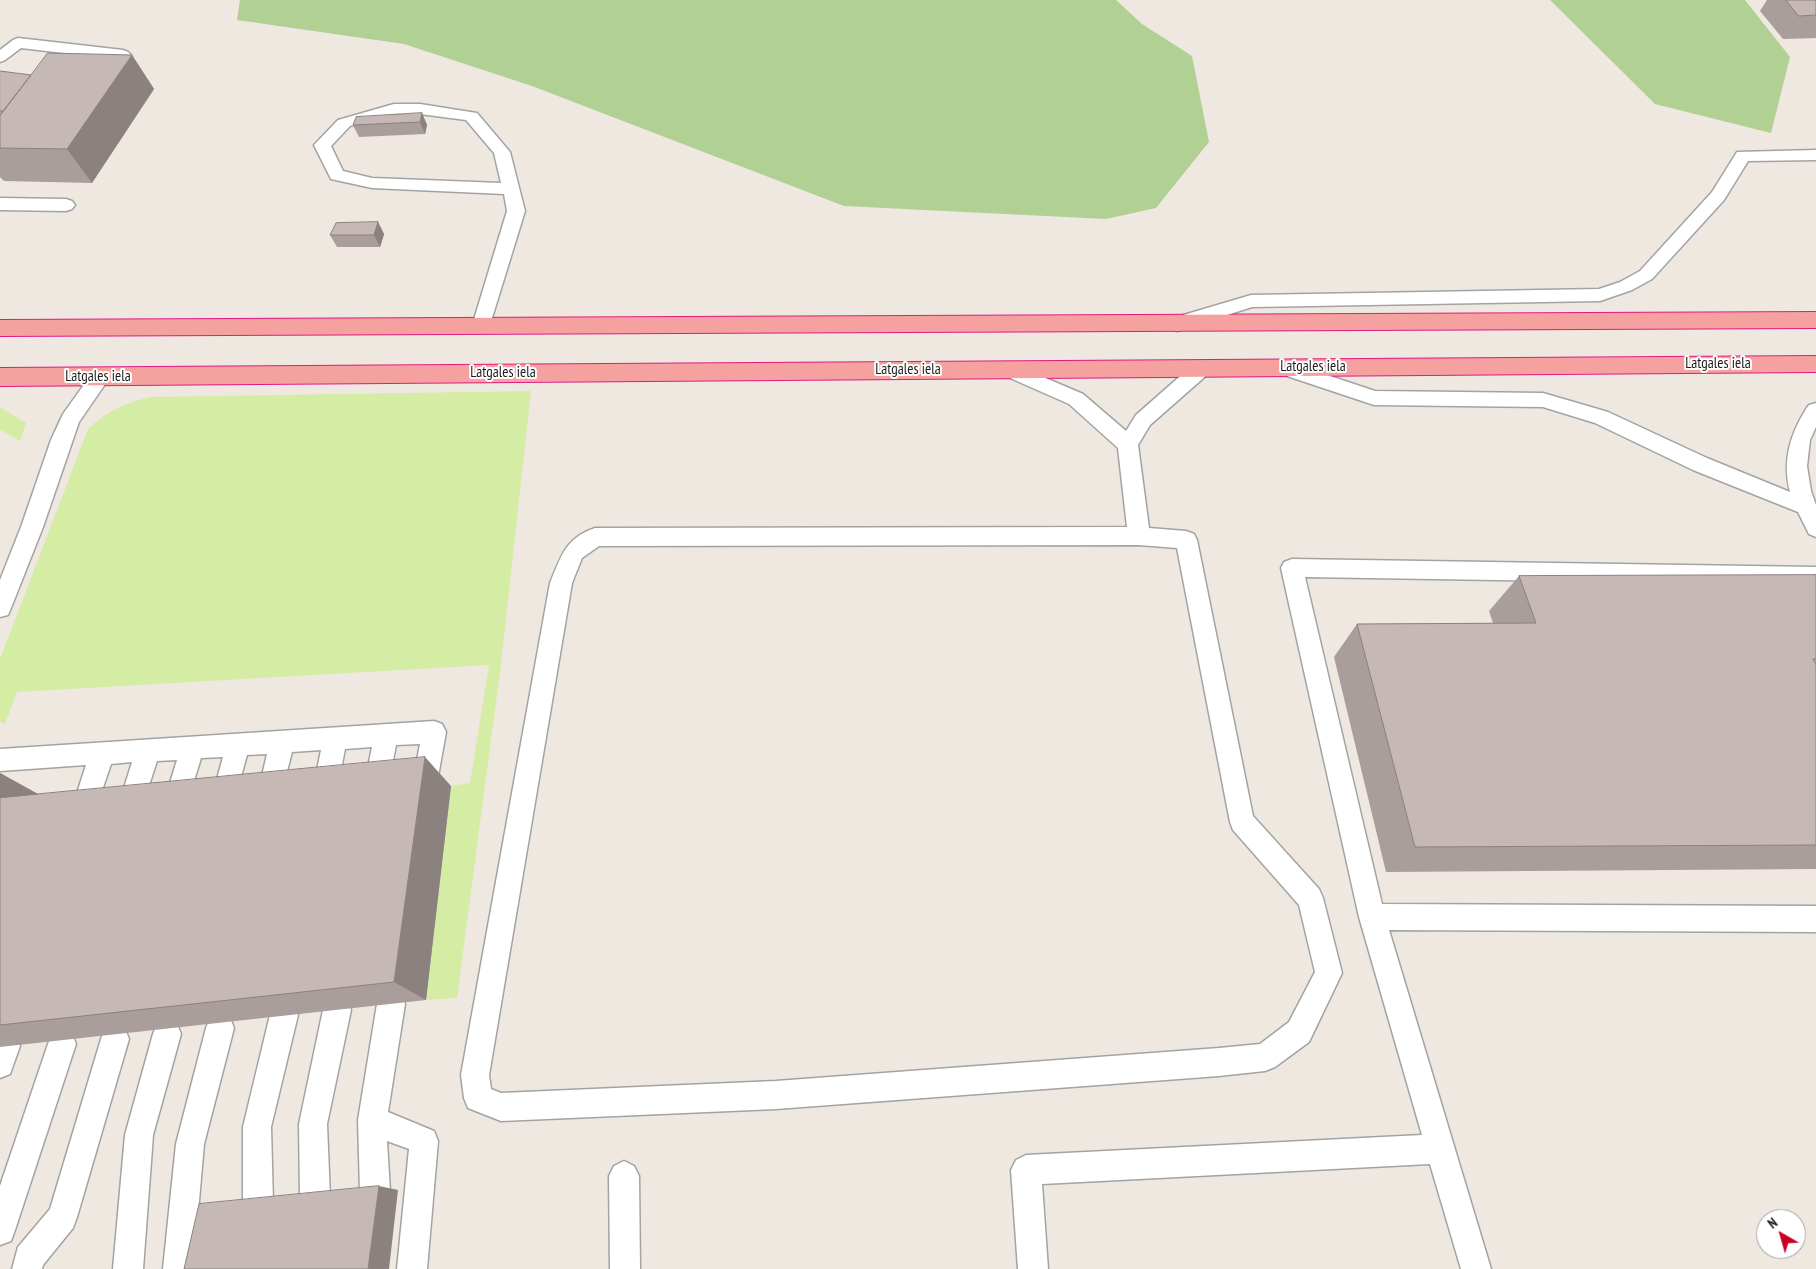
<!DOCTYPE html>
<html>
<head>
<meta charset="utf-8">
<style>
	body { margin:0 }
	#map { position:relative; width:1816px; height:1269px; overflow:hidden; background:#eee8e1; font-family:"PT Sans Narrow",sans-serif }
	canvas { display:block }
	.north { position:absolute; left:1756px; top:1209px; width:50px; height:50px; box-sizing:border-box; background:#fff; border:1px solid #a4a4a4; border-radius:50%; rotate:322deg; font-size:14px; font-weight:700; line-height:20px; text-align:center; color:#1c1c1c }
	.north::after { content:''; display:block; margin:auto; width:18px; height:22px; background:#c90025; clip-path:polygon(50% 0,100% 100%,50% 72%,0 100%) }
</style>
</head>
<body>
<div id="map">
<canvas width="1816" height="1269"></canvas>
<div class="north">N</div>
</div>
<script>
const context = document.querySelector('canvas').getContext('2d');
context.lineJoin = 'round';
function fill(path, color) {
  context.fillStyle = color;
  context.fill(path, 'evenodd');
}
function trace(path, color, width, dash) {
  context.strokeStyle = color;
  context.lineWidth = width;
  context.lineCap = dash ? 'butt' : 'round';
  context.setLineDash(dash || []);
  context.stroke(path);
}
function drawText(font, color, halo, rows, align = 'center') {
  context.font = font + ' "PT Sans Narrow",sans-serif';
  context.lineWidth = 4;
  context.setLineDash([]);
  context.textBaseline = 'middle';
  context.strokeStyle = halo;
  context.fillStyle = color;
  for (const [text, x, y, turn = 0] of rows) {
    context.save();
    context.translate(x, y);
    context.rotate((+turn || 0) * Math.PI / 180);
    context.textAlign = isNaN(turn) ? turn : align;
    if (halo) context.strokeText(text, 0, 0);
    context.fillText(text, 0, 0);
    context.restore();
  }
}
fill(new Path2D(`
	M 531,391 L 501,664 L 457,998 L 426,1000 L 451,786 L 470,783 L 489,665 L 17,692 L 5,724 L 0,721 L 0,659 L 88,429 C 107,411 125,403 151,397 Z
	M 0,407 L 26,423 L 20,441 L 0,430 Z`), '#d5eca4');
fill(new Path2D(`
	M 240,0 L 1116,0 L 1142,24 L 1192,56 L 1209,142 L 1156,208 L 1106,219 L 844,206 L 532,86 L 404,44 L 237,20 Z
	M 1550,0 L 1745,0 L 1790,57 L 1771,133 L 1655,104 Z`), '#b1d094');
const service = new Path2D(`
	M 18,38 L 123,50 L 128,52 L 131,55 L 128,58 L 123,60 L 21,48 L 5,60 L 0,62 L 0,50 L 13,40 Z
	M 394,104 L 420,104 L 477,113 L 510,152 L 525,211 L 488,331 L 481,333 L 474,331 L 472,326 L 507,211 L 504,194 L 372,188 L 331,179 L 314,145 L 338,120 ZM 395,114 L 420,114 L 466,120 L 494,153 L 501,183 L 372,178 L 343,171 L 331,146 L 350,126 Z
	M 1816,150 L 1816,160 L 1748,161 L 1724,200 L 1652,279 L 1632,290 L 1600,301 L 1252,307 L 1177,331 L 1170,329 L 1168,324 L 1170,319 L 1251,295 L 1599,289 L 1620,282 L 1640,271 L 1712,192 L 1737,152 Z
	M 0,198 L 66,199 L 72,201 L 75,205 L 72,209 L 66,211 L 0,210 Z
	M 1282,360 L 1375,391 L 1543,393 L 1608,412 L 1707,458 L 1790,492 C 1782,461 1790,435 1806,409 L 1809,405 L 1816,403 L 1816,427 L 1810,440 L 1807,466 L 1811,491 L 1816,505 L 1816,537 L 1809,534 L 1798,512 L 1693,470 L 1595,423 L 1543,407 L 1374,405 L 1275,372 L 1272,367 L 1275,362 Z
	M 1008,362 L 1083,394 L 1126,431 L 1136,415 L 1194,364 L 1201,362 L 1208,364 L 1211,369 L 1208,374 L 1150,425 L 1138,445 L 1149,528 L 1186,531 L 1194,534 L 1197,540 L 1253,816 L 1319,889 L 1323,898 L 1342,973 L 1309,1042 L 1275,1067 L 1265,1071 L 1219,1076 L 776,1109 L 501,1121 L 468,1108 L 464,1098 L 461,1075 L 550,583 C 561,557 565,538 595,528 L 1127,527 L 1118,448 L 1069,404 L 1001,374 L 998,369 L 1001,364 ZM 1139,545 L 1177,548 L 1230,822 L 1233,830 L 1299,905 L 1315,972 L 1289,1022 L 1260,1044 L 1219,1048 L 776,1081 L 501,1093 L 491,1089 L 489,1075 L 572,583 L 582,558 L 599,546 Z
	M 100,370 L 107,372 L 110,377 L 79,422 L 43,527 L 11,608 L 8,615 L 0,617 L 0,580 L 21,527 L 51,440 L 63,414 L 93,372 Z
	M 1292,559 L 1816,567 L 1816,585 L 1305,577 L 1382,904 L 1816,906 L 1816,932 L 1389,930 L 1491,1269 L 1461,1269 L 1430,1164 L 1042,1184 L 1048,1269 L 1018,1269 L 1011,1170 L 1016,1160 L 1026,1155 L 1422,1135 L 1359,917 L 1281,568 L 1284,562 Z
	M 434,721 L 442,724 L 446,732 L 436,788 L 433,796 L 424,799 L 415,796 L 412,788 L 420,744 L 396,745 L 387,792 L 384,800 L 375,803 L 366,800 L 363,792 L 372,747 L 345,749 L 336,795 L 333,803 L 324,806 L 315,803 L 312,795 L 321,750 L 292,752 L 277,810 L 268,814 L 259,810 L 256,802 L 267,754 L 247,755 L 231,813 L 222,817 L 213,813 L 210,805 L 223,757 L 201,758 L 183,817 L 174,821 L 165,817 L 162,809 L 177,760 L 157,761 L 137,822 L 128,826 L 119,822 L 116,814 L 132,762 L 111,764 L 90,826 L 81,830 L 72,826 L 69,818 L 86,765 L 0,771 L 0,749 Z
	M 391,990 L 401,994 L 405,1004 L 388,1112 L 434,1131 L 438,1141 L 427,1269 L 397,1269 L 409,1149 L 387,1141 L 390,1192 L 385,1202 L 375,1207 L 365,1202 L 360,1192 L 358,1120 L 377,1004 L 381,994 Z
	M 337,996 L 347,1000 L 351,1010 L 327,1124 L 330,1197 L 325,1207 L 315,1212 L 305,1207 L 300,1197 L 299,1124 L 323,1010 L 327,1000 Z
	M 284,1001 L 294,1005 L 298,1015 L 271,1127 L 273,1203 L 268,1213 L 258,1218 L 248,1213 L 243,1203 L 243,1127 L 270,1015 L 274,1005 Z
	M 220,1014 L 230,1018 L 234,1028 L 204,1144 L 193,1269 L 163,1269 L 176,1144 L 206,1028 L 210,1018 Z
	M 167,1020 L 177,1024 L 181,1034 L 153,1135 L 143,1269 L 113,1269 L 125,1135 L 153,1034 L 157,1024 Z
	M 115,1025 L 125,1029 L 129,1039 L 77,1217 L 73,1228 L 43,1265 L 42,1269 L 12,1269 L 18,1247 L 50,1209 L 101,1039 L 105,1029 Z
	M 62,1030 L 72,1034 L 76,1044 L 15,1230 L 11,1241 L 0,1245 L 0,1186 L 48,1044 L 52,1034 Z
	M 6,1032 L 16,1036 L 20,1046 L 10,1074 L 0,1078 L 0,1035 Z
	M 624,1161 L 634,1166 L 639,1176 L 640,1269 L 610,1269 L 609,1176 L 614,1166 Z`);
const trunk = new Path2D(`
	M 1816,312 L 1816,328 L 0,336 L 0,320 Z
	M 1816,356 L 1816,372 L 0,386 L 0,368 Z`);
trace(service, '#a3a3a3', 3);
trace(trunk, '#e01b83', 2);
fill(service, '#fff');
fill(trunk, '#f4a1a0');
fill(new Path2D(`
	M 1767,0 L 1816,0 L 1816,38 L 1783,39 L 1760,11 Z
	M 132,55 L 154,89 L 92,183 L 4,181 L 0,177 L 0,71 L 31,75 Z
	M 422,113 L 427,125 L 425,134 L 359,137 L 353,125 Z
	M 378,222 L 384,234 L 380,247 L 337,247 L 330,235 Z
	M 1816,575 L 1816,869 L 1386,872 L 1334,657 L 1357,624 L 1493,623 L 1489,611 L 1519,576 Z
	M 0,773 L 39,795 L 451,786 L 426,1000 L 0,1047 Z`), '#aa9e9c');
fill(new Path2D(`
	M 132,55 L 154,89 L 92,183 L 67,149 Z
	M 422,113 L 427,125 L 425,134 L 420,122 Z
	M 378,222 L 384,234 L 380,247 L 374,235 Z
	M 425,757 L 451,786 L 426,1000 L 394,982 Z
	M 0,773 L 49,800 L 0,806 Z
	M 379,1186 L 398,1190 L 389,1269 L 368,1269 Z`), '#8b817f');
const building = new Path2D(`
	M 1786,0 L 1816,0 L 1816,15 L 1799,16 Z
	M 48,53 L 132,55 L 67,149 L 0,148 L 0,116 Z
	M 0,71 L 31,75 L 3,111 L 0,111 Z
	M 422,113 L 420,122 L 353,125 L 356,117 Z
	M 378,222 L 374,235 L 330,235 L 336,223 Z
	M 1816,575 L 1816,659 L 1813,659 L 1816,665 L 1816,845 L 1415,847 L 1357,624 L 1536,623 L 1519,576 Z
	M 425,757 L 394,982 L 0,1025 L 0,798 Z
	M 379,1186 L 368,1269 L 184,1269 L 199,1204 Z`);
fill(building, '#c6b8b5');
trace(building, '#8b817f', 1);
drawText('15px', '#1c1c1c', '#fff', [
	["Latgales iela",1718,364],
	["Latgales iela",1313,367],
	["Latgales iela",908,370],
	["Latgales iela",503,373],
	["Latgales iela",98,377]
]);
</script>
</body>
</html>
